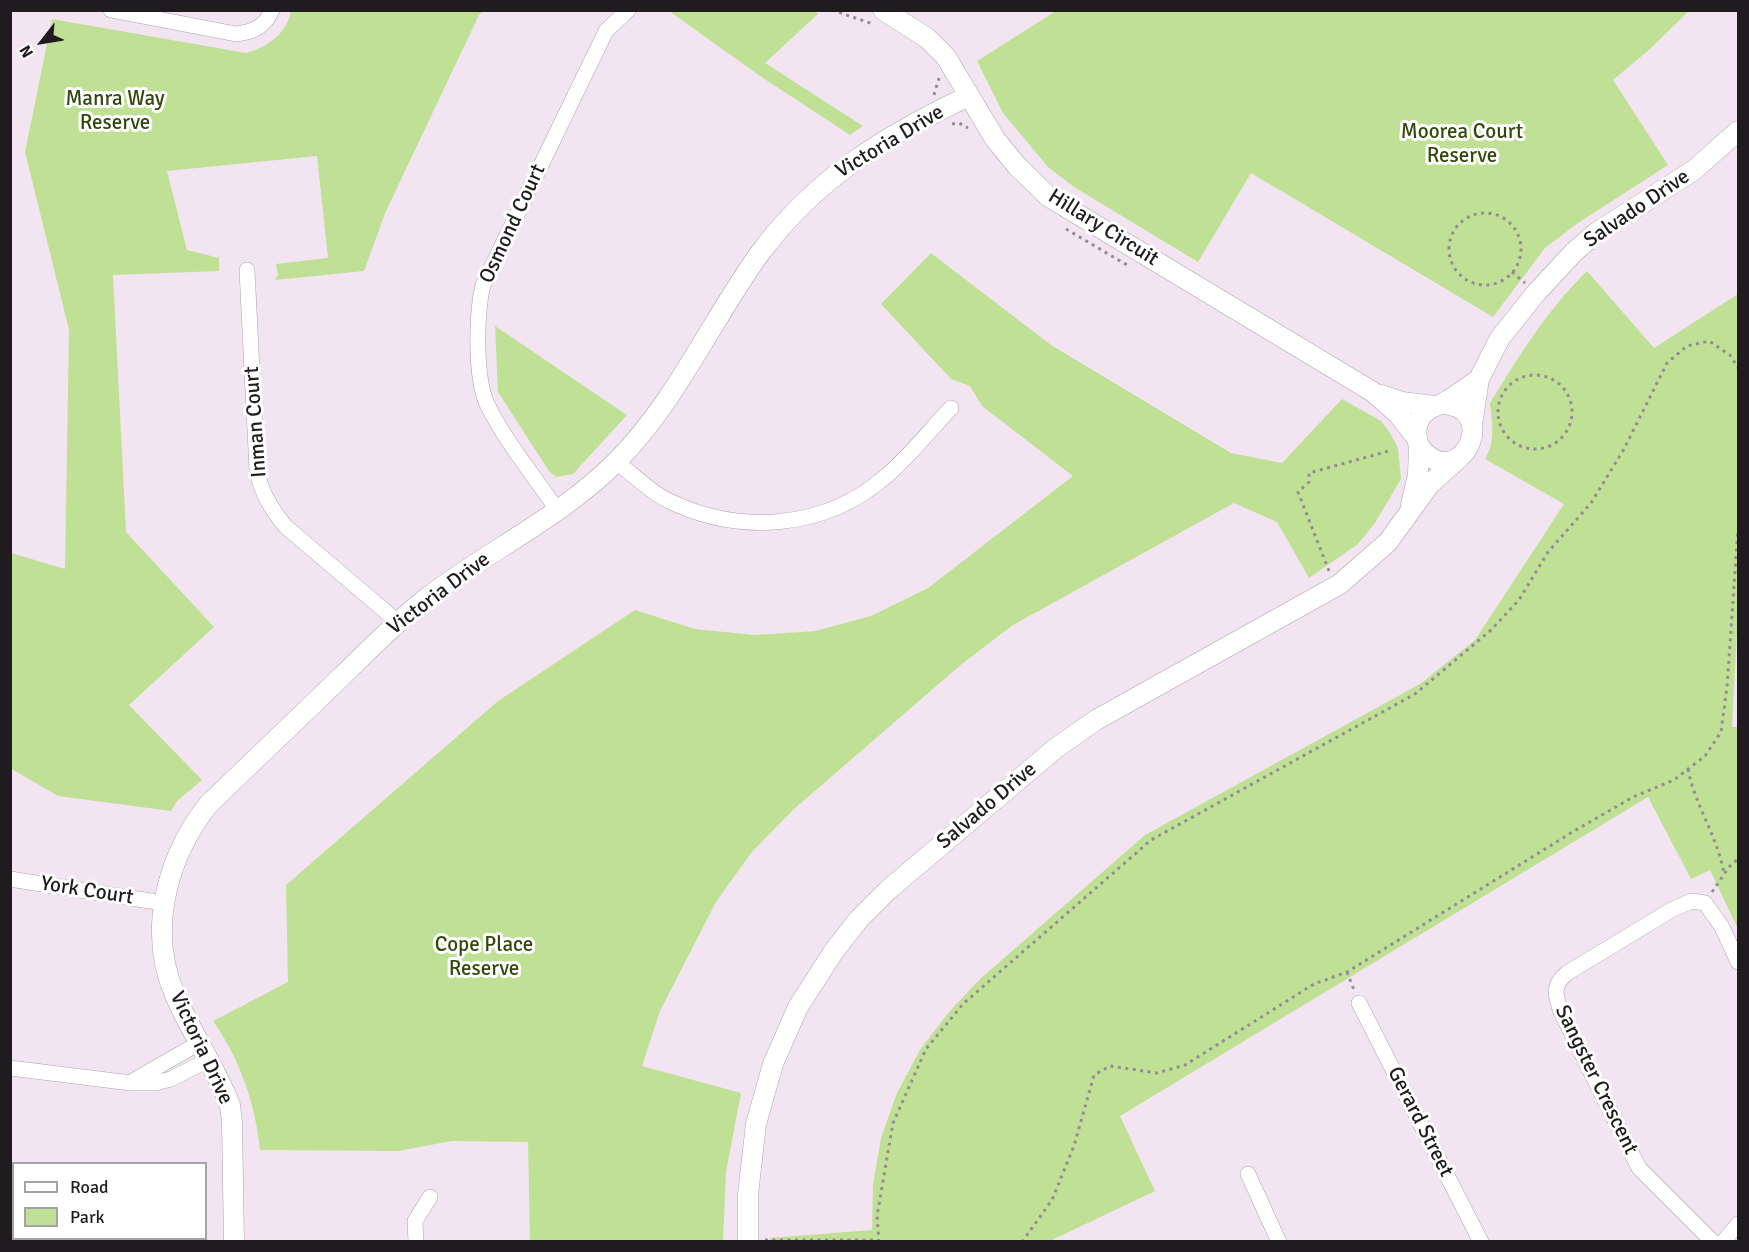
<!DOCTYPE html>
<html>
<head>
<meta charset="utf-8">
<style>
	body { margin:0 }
	#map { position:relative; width:1749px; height:1252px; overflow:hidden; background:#f2e5f1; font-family:Signika,sans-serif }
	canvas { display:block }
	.frame { position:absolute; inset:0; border:12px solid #1f1b1f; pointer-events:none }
	.legend { position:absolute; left:12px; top:1162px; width:195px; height:78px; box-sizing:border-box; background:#fff; border:2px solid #a5a4a5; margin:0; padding:8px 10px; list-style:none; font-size:18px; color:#1f1b1f }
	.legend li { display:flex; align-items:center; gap:12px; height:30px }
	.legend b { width:30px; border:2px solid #a5a4a5 }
	.north { position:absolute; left:12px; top:12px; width:60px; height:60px; -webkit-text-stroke:4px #fff; paint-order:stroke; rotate:239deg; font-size:16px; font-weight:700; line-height:24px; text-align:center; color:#1f1b1f }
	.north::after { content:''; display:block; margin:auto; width:21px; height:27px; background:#1f1b1f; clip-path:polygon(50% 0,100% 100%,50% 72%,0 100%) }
</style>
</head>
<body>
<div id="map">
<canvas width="1749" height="1252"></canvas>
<div class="frame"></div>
<ul class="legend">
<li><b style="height:8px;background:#fff"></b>Road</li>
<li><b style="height:16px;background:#c0e195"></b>Park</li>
</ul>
<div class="north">N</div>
</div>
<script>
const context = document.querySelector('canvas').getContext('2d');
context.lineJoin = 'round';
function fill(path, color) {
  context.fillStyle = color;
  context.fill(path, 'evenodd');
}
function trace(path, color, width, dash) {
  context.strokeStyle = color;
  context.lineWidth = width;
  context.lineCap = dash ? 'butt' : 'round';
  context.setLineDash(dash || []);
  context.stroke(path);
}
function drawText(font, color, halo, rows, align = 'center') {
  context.font = font + ' Signika,sans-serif';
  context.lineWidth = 6;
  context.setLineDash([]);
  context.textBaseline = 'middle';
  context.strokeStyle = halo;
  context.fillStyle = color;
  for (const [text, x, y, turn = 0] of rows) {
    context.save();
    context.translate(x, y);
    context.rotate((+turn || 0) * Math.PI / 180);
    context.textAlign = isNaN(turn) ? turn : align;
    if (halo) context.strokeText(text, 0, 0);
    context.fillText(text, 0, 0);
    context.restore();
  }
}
fill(new Path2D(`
	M 291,11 L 483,11 L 479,15 L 386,211 L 364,271 L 275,280 L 278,275 L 276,264 L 328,258 L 317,156 L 167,171 L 187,250 L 219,258 L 219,271 L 113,275 L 126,532 L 214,627 L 129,705 L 202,780 L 177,801 L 171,811 L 58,796 L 10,768 L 11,553 L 65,569 L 69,330 L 25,152 L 52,19 L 246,53 C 268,47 287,33 291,11 Z
	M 669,11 L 814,11 L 818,14 L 765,63 L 863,126 L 850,135 L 760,76 Z
	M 1056,11 L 1056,10 L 1689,11 L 1650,49 L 1613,80 L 1668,165 L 1578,223 L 1545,248 L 1493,317 L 1251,173 L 1198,262 L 1074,187 L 1048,167 L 1003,113 L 977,61 Z
	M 931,253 L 1051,345 L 1231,453 L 1282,463 L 1342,399 L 1381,421 L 1390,433 L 1398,448 L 1401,479 L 1375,523 L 1358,544 L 1309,578 L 1277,522 L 1234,503 L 1013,625 L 963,663 L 794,809 L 751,853 L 716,902 L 660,1011 L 642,1066 L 741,1093 L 726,1172 L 723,1241 L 530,1241 L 528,1142 L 452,1141 L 398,1151 L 260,1150 C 255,1102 240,1060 213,1021 L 288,982 L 286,885 L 498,701 L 635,610 L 695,629 L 755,635 L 815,631 L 871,616 L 928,588 L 1073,476 L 982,406 L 970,386 L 951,379 L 881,304 Z
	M 1587,271 L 1654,348 L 1738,294 L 1738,613 L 1732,727 L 1738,727 L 1738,929 L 1710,870 L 1691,879 L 1648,797 L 1120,1116 L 1155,1191 L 1050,1241 L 770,1241 L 770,1238 L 872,1230 L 873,1184 L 881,1138 L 897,1093 L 920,1050 L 948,1013 L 980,979 L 1145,835 L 1420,684 L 1475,640 L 1564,504 L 1485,459 C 1496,441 1492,424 1490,403 C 1519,356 1547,310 1587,271 Z
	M 495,326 L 627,415 L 573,474 L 556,477 L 549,471 L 498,392 Z`), '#c0e195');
const minor = new Path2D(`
	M 111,10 L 236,34 C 253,32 265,27 272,10
	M 247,270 L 257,470 C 261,493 271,508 285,526 L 398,622
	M 616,462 C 633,474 649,491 667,500 C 738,535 824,530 885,477 C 909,457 929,431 951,408
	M 558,511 C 534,476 505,441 487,404 C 475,377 476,314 483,285 L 606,31 L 628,10
	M 10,879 L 163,903
	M 1359,1003 L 1481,1242
	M 10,1068 L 131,1083 L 155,1083 L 171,1079 L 208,1060
	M 133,1081 L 199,1043
	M 1248,1174 L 1279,1242
	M 416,1242 L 415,1221 L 430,1197
	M 1713,1242 L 1639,1168 L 1561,1012 C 1555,995 1552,985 1567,973 L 1673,909 L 1692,901 L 1705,903 L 1722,927 L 1738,962
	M 1723,1242 L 1738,1224`);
const tertiary = new Path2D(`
	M 883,10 L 927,38 L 946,57 L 995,139 L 1017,166 L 1049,197 L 1373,392 L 1398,414 L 1416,437
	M 1381,395 L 1402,402 L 1434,406
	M 1442,404 C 1500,407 1464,487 1426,454 C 1413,443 1413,420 1428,410 C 1433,406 1439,406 1445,402 C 1457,395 1468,387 1479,379
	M 1472,425 L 1479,379 L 1500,338 L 1536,293 L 1574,252 L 1596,233 L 1694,170 L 1738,131
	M 1411,504 L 1418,475 L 1419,445
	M 234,1242 L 232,1122 L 230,1105 C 215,1067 191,1032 175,995 C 147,931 167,857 208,805 C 252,762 297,720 341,677 C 368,651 394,624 423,601 C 485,552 559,519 616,462 C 676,402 711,321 760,253 C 816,178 886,135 969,96
	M 748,1242 L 748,1194 L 756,1124 L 773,1064 L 798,1007 L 834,951 L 859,919 L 888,890 L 1056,748 L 1096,720 L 1340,584 L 1388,542 L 1430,484 L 1460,457`);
trace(minor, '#aea2ad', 16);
trace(tertiary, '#aea2ad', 21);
trace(new Path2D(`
	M 832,10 L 873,24
	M 934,95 L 939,78
	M 952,124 L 959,123 L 968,128
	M1449 249a36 36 0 1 1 72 0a36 36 0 1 1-72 0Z
	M 1066,229 L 1127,265
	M 1512,272 L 1525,283
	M1498 412a37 37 0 1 1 74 0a37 37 0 1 1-74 0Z
	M 1329,571 L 1298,492 L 1309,482 L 1309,473 L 1389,451
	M 1688,769 C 1695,806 1718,837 1724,874
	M 1712,892 L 1729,867 L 1738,859
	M 1347,972 L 1354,990
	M 765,1240 L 877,1240
	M 879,1242 L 877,1216 L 893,1123 L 926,1049 L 963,1004 L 1151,840 L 1415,694 L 1491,630 L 1519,600 L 1548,552 L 1591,503 L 1624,449 L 1667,363 L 1687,346 L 1709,341 L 1730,355 L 1738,368
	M 1022,1242 L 1052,1200 L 1074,1146 L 1094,1075 L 1110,1066 L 1157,1073 L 1185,1065 L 1314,984 L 1347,972 L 1574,831 L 1633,797 L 1674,780 L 1705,756 L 1721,732 L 1727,687 L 1738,529`), '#958c94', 3, [3, 4.5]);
trace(minor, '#fff', 15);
trace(tertiary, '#fff', 20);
drawText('21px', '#32480d', '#fff', [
	["Manra Way",115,99],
	["Reserve",115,123],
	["Moorea Court",1462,132],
	["Reserve",1462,156],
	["Cope Place",484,945],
	["Reserve",484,969]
]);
drawText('21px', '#1f1b1f', '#fff', [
	["Victoria Drive",890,142,-31],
	["Salvado Drive",1637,209,-34],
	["Osmond Court",513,224,-65],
	["Hillary Circuit",1103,228,32],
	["Inman Court",256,422,-94],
	["Victoria Drive",439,594,-37],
	["Salvado Drive",987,806,-40],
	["York Court",87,891,9],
	["Victoria Drive",201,1048,65],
	["Sangster Crescent",1596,1080,64],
	["Gerard Street",1420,1122,63]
]);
</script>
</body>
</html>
